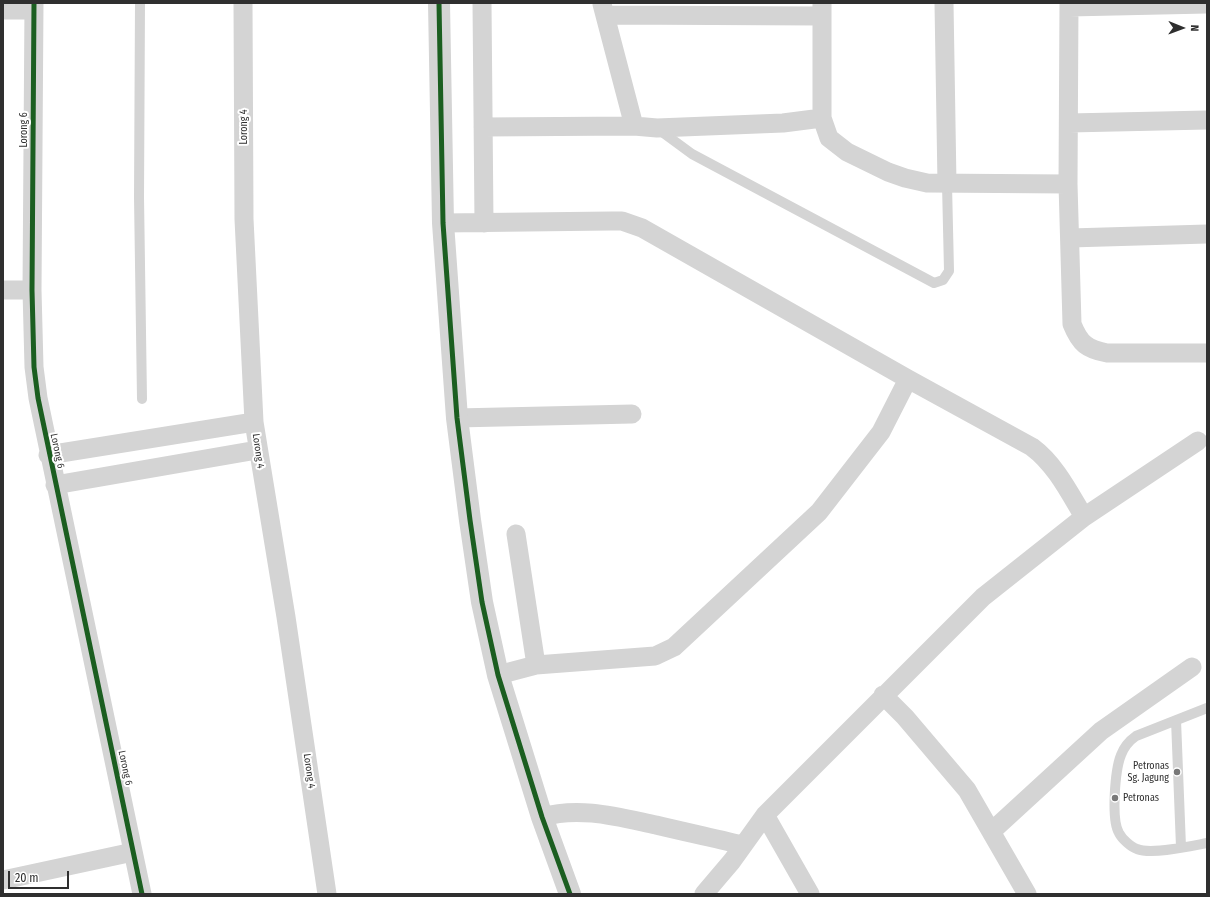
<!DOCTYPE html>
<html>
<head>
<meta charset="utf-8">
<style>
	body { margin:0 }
	#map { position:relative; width:1210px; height:897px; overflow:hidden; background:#fff; font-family:"Fira Sans Condensed",sans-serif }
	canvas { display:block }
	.frame { position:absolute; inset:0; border:4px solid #2f2f2f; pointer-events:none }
	.north { position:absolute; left:1162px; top:8px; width:40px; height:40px; -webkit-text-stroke:3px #fff; paint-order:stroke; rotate:91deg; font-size:11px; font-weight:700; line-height:16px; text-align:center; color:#2f2f2f }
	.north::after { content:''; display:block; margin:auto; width:14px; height:18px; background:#2f2f2f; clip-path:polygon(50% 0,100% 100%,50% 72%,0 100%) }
	.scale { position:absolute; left:8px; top:871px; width:61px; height:18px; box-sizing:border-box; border:2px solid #2f2f2f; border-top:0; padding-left:5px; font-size:12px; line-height:14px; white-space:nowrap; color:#2f2f2f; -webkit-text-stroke:3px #fff; paint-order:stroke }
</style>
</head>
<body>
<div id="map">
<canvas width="1210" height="897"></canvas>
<div class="frame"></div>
<div class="north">N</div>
<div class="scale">20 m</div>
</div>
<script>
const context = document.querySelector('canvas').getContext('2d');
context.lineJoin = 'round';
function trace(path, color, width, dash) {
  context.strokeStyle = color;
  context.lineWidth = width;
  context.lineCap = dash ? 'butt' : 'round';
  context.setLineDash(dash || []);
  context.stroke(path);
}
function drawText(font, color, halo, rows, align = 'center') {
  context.font = font + ' "Fira Sans Condensed",sans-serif';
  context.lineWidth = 4;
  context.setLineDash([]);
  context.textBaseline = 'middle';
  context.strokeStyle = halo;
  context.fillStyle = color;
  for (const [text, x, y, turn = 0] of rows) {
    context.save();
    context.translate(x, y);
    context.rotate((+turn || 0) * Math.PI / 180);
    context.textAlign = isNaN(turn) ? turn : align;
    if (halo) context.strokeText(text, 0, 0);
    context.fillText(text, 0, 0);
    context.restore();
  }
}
trace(new Path2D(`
	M 140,3 L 139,197 L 142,399
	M 658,129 L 692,154 L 934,283 L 943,280 L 949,271 L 947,184
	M 1207,708 L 1136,736 C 1129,741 1124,747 1121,755 C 1115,770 1111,820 1119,833 C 1122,839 1131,847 1137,849 C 1152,855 1191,846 1207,843
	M 1176,720 L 1181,847`), '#d4d4d4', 10);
trace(new Path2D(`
	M 34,3 L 32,290 L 34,367 L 38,398 L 142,894
	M 243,3 L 244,219 L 254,422 L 286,617 L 327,894
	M 482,3 L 484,223
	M 822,3 L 822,118 L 829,138 L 847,152 L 888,172 L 905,178 L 927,183 L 1068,184
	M 944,3 L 947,184
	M 1069,3 L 1068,184 L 1072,324 C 1080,344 1087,349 1107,353 L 1207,353
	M 602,4 L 634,126
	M 1069,7 L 1207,4
	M 3,10 L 34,10
	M 605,15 L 821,16
	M 1069,123 L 1207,120
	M 483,127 L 634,126 L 657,128 L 783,123 L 822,118
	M 443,223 L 611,221 L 622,221 L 642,228 L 908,379 L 1032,447 C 1055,464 1069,492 1084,517
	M 1070,238 L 1207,234
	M 3,290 L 32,290
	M 457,418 L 632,414
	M 48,455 L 254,422
	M 55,485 L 257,450
	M 516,534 L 536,665
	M 498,675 L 536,665 L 655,656 L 674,647 L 819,512 L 881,432 L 908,379
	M 883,695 L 905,717 L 967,790 L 1027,894
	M 765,815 L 810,894
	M 542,817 C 580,806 618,817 656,825 C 685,832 714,838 742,845
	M 992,831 L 1101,731 L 1192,667
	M 3,880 L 133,852
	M 704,894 L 732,861 L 765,815 L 983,597 L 1084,517 L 1198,441`), '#d4d4d4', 19);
trace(new Path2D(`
	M 439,3 L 443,223 L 457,418 L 470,520 L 482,602 L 498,675 L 542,817 L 570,894`), '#d4d4d4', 22);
trace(new Path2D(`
	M 34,3 L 32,290 L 34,367 L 38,398 L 142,894
	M 439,3 L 443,223 L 457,418 L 470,520 L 482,602 L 498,675 L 542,817 L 570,894`), '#1b5e20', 5);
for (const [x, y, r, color] of [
	[1177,772,4,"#787878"],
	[1115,798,4,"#787878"]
]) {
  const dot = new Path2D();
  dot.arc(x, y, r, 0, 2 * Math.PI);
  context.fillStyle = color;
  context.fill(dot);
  trace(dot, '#fff', 1.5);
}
drawText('10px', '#2f2f2f', '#fff', [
	["Lorong 4",244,127,-90],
	["Lorong 6",24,130,-90],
	["Lorong 6",57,451,78],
	["Lorong 4",258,451,82],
	["Lorong 6",125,768,78],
	["Lorong 4",309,771,82]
]);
drawText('10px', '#2f2f2f', '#fff', [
	["Petronas",1169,766],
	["Sg. Jagung",1169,778],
	["Petronas",1123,798,"left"]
], 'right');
</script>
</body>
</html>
